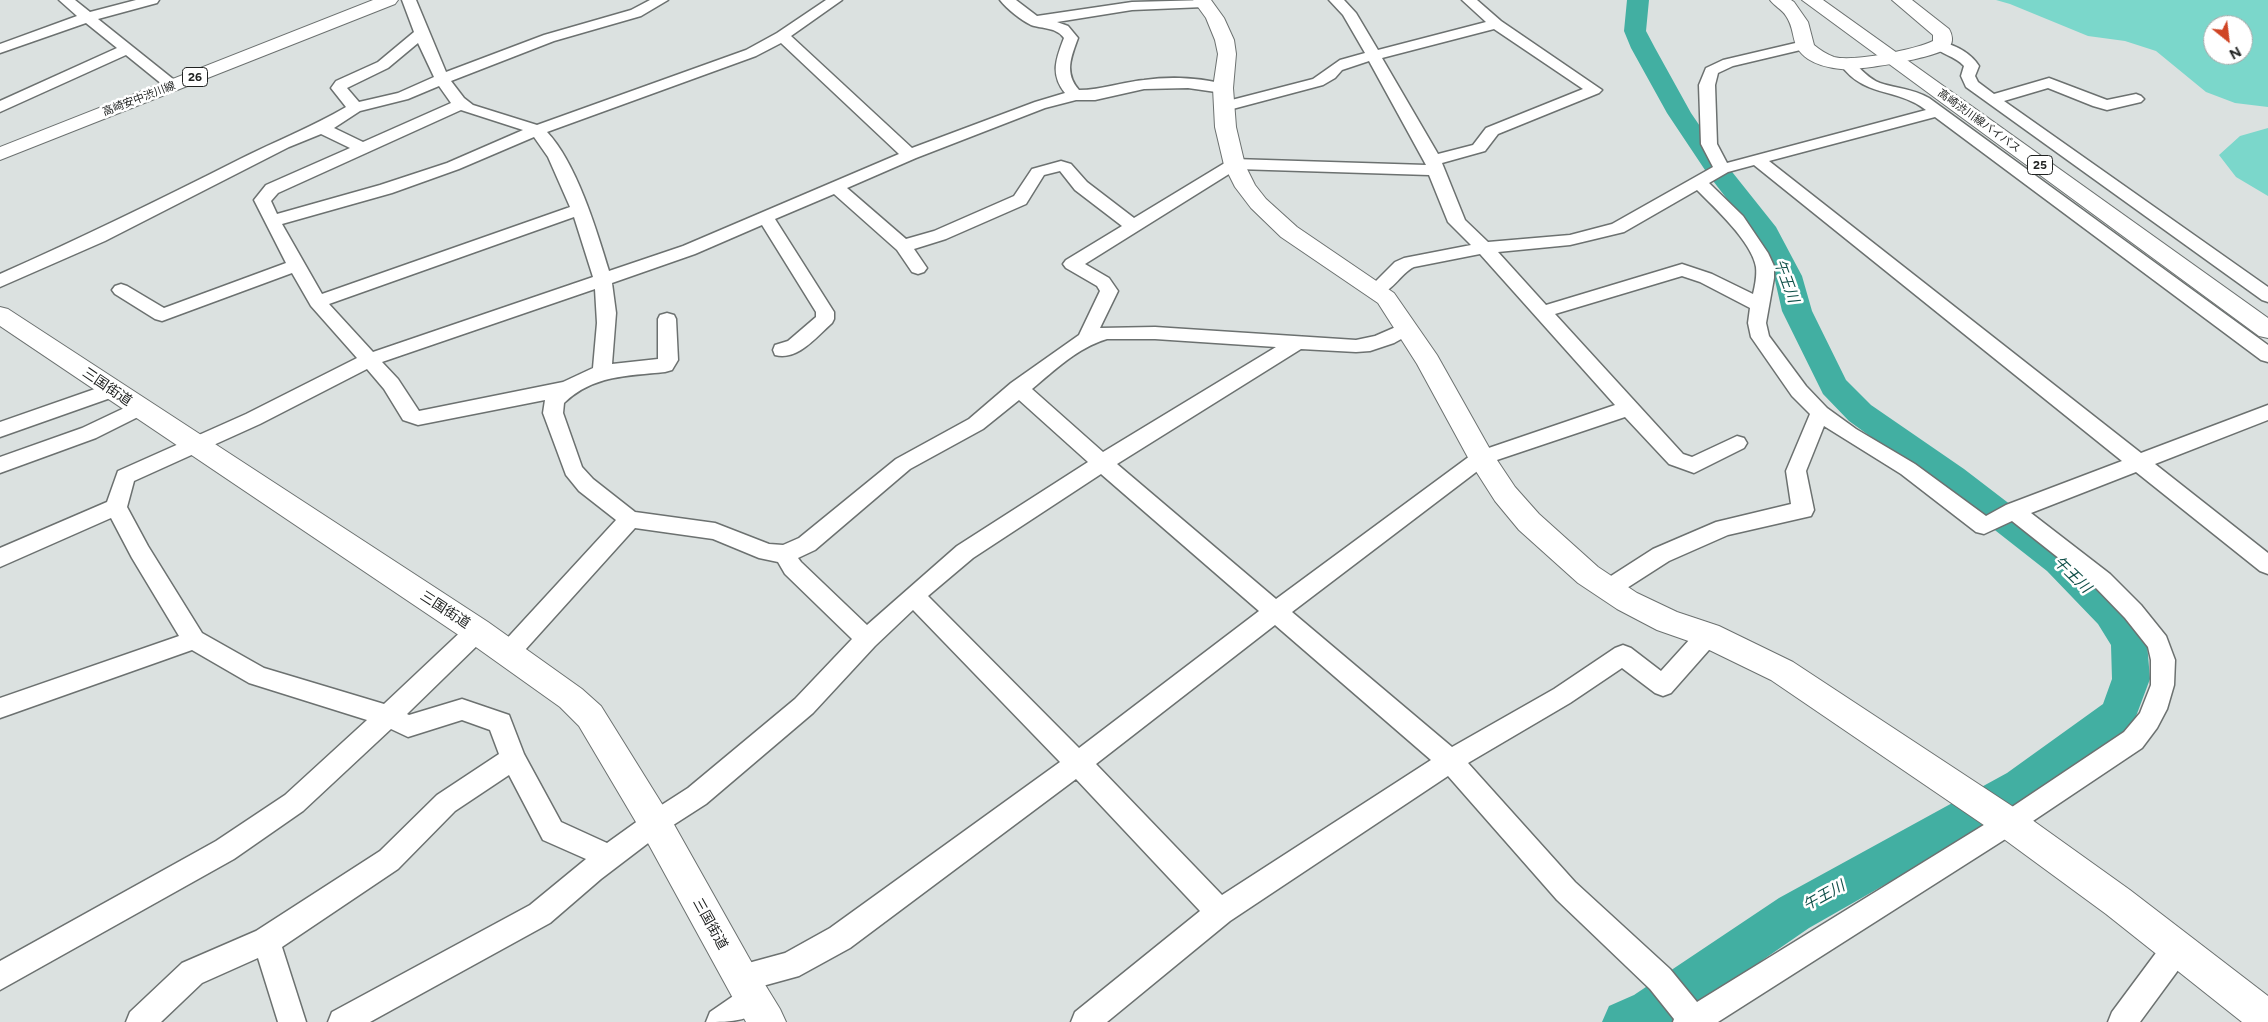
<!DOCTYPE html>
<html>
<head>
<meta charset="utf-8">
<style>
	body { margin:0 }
	#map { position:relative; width:2268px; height:1022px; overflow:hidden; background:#dbe1e0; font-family:Figtree,sans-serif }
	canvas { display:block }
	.north { position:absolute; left:2203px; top:15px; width:50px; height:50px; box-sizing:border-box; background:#fff; border:1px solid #a6a7a7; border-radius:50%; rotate:151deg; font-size:14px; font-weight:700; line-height:20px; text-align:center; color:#212322 }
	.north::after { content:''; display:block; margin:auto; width:18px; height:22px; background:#cf4525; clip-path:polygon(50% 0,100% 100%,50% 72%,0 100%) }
</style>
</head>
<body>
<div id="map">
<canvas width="2268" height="1022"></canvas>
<div class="north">N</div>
</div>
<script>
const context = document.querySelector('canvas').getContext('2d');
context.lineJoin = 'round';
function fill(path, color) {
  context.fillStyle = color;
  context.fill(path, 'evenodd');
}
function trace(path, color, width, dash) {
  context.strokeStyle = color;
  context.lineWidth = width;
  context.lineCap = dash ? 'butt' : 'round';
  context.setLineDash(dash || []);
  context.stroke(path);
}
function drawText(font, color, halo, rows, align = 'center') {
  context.font = font + ' Figtree,"Noto Sans JP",sans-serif';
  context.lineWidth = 5;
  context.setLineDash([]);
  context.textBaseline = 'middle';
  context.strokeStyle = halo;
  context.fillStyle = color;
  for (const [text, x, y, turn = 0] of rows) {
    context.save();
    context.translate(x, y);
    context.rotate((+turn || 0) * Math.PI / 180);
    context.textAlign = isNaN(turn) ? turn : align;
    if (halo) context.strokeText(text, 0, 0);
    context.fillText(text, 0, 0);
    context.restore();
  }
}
fill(new Path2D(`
	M 1996,0 L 2268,0 L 2268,107 L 2235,103 L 2206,92 L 2156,51 L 2125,41 L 2088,36 L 2010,4 ZM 2213,25 L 2243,25 L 2243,55 L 2213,55 Z
	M 2268,128 L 2268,196 L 2236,177 L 2219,155 L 2240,136 Z`), '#7bd7cb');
fill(new Path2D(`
	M 1627,0 L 1649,0 L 1646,31 L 1655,48 L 1691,113 L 1725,163 L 1776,227 L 1802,276 L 1812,311 L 1846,380 L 1871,405 L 1964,469 L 2071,551 L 2124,604 L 2142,632 L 2147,643 L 2150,679 L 2132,727 L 2035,799 L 1809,928 L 1673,1022 L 1602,1022 L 1609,1006 L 1634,995 L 1779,898 L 2007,773 L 2103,704 L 2112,679 L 2111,645 L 2098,624 L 2047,571 L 1940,487 L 1849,421 L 1823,394 L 1782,311 L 1774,276 L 1750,229 L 1707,173 L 1667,113 L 1631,48 L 1624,31 Z`), '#42afa2');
const minor = new Path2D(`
	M 59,0 L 75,0 L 90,12 L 136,0 L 159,0 L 157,3 L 98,19 L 178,83 L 181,86 L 178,89 L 168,89 L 126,55 L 0,112 L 0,101 L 117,48 L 86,23 L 0,53 L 0,44 L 77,16 Z
	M 402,0 L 416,0 L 446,72 L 544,35 L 631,10 L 650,0 L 668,0 L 641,16 L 554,41 L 451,81 L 464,98 L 473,105 L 537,125 L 746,50 L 777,33 L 826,0 L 842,0 L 791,36 L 912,148 L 1035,102 L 1065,93 C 1050,74 1056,59 1064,38 C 1056,27 1043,29 1031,25 C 1021,20 1007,9 1000,0 L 1016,0 L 1037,16 L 1132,2 L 1209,0 L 1211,3 L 1204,7 L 1132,10 L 1057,22 L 1068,26 L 1078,38 C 1071,57 1064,73 1079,90 C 1102,90 1122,82 1144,80 C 1171,76 1202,78 1228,85 L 1231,88 L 1228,91 L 1223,93 L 1188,88 L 1144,89 L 1095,100 L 1076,100 L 1045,108 L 916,158 L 847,188 L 906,239 L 934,231 L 1014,196 L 1032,169 L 1061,161 L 1071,164 L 1087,182 L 1134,218 L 1228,161 L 1234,159 L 1426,165 L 1369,61 L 1342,70 L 1335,78 L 1323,85 L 1225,111 L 1220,109 L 1217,106 L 1220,103 L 1313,79 L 1340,60 L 1365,53 L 1343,15 L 1329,0 L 1344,0 L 1356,13 L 1378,50 L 1486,22 L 1462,0 L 1477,0 L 1501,21 L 1602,90 L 1599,93 L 1498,134 L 1485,151 L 1442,163 L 1465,220 L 1488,242 L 1570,235 L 1612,224 L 1713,167 L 1701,144 L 1699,85 L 1706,68 L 1723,60 L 1804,41 L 1809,42 L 1811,45 L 1809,48 L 1733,66 L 1718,73 L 1715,85 L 1717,144 L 1727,163 L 1926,110 C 1896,87 1864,98 1840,64 L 1842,61 L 1852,61 C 1861,69 1869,79 1880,83 C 1898,89 1911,88 1929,98 L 2268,345 L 2268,362 L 2261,360 L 1935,117 L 1769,161 L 2141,453 L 2268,405 L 2268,420 L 2155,464 L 2268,553 L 2268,574 L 2260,571 L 2136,472 L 2031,513 L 2110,574 L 2141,605 L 2166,636 L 2175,660 L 2174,685 L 2167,709 L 2157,728 L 2142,748 L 2018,831 L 1718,1022 L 1673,1022 L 1674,1019 L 1650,989 L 1557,900 L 1448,776 L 1230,921 L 1107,1022 L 1071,1022 L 1075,1012 L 1200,911 L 1076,779 L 850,948 L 799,976 L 759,987 L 763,989 L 767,999 C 756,1022 731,1022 706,1022 L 710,1012 L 739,992 L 730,988 L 726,978 L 730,968 L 785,953 L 830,928 L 1060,762 L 913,610 L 875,646 L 813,713 L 706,804 L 664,831 L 601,879 L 550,923 L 370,1022 L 328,1022 L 332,1012 L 530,905 L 586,859 L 543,840 L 509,775 L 455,811 L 398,869 L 282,947 L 306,1022 L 278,1022 L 258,958 L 202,983 L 161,1022 L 126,1022 L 130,1012 L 182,963 L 256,931 L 380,851 L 437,795 L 499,754 L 490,730 L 462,720 L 408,737 L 391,729 L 303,811 L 234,859 L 0,990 L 0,961 L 216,841 L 285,795 L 367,720 L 249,683 L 192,650 L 0,718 L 0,698 L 179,636 L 132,558 L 111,518 L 0,567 L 0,548 L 107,502 L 118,471 L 246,414 L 357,358 L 311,306 L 292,273 L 162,321 L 155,319 L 115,294 L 112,290 L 115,286 L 121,284 L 127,286 L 164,308 L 286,263 L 254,200 L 266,185 L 350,148 L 321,134 L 289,147 L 105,241 L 0,287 L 0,274 C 81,238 161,199 240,159 C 276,141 312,127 346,107 L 331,88 L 336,81 L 378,62 L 414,32 ZM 1494,29 L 1583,89 L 1486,128 L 1473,145 L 1438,154 L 1382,58 ZM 418,43 L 434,77 L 398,93 L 359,102 L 347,88 L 388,68 ZM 781,43 L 899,154 L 683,246 L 609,271 C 597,231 576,162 547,132 L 756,56 ZM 439,86 L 451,103 L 363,142 L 334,128 L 360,111 L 408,99 ZM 461,110 L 523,130 L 447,163 L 380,185 L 277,214 L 271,201 L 278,193 ZM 534,137 L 548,157 L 570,207 L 322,294 L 282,224 L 392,193 L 459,169 ZM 1754,165 L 2122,461 L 2006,505 L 1986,516 L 1915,464 L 1856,429 L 1827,408 L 1806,386 L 1769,336 L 1766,323 L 1774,278 L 1774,266 L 1768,253 L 1743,216 L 1709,183 L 1728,172 ZM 1237,169 L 1429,175 L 1448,222 L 1471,245 L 1404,258 L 1395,262 L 1371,286 L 1368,290 L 1371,294 C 1389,299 1399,274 1414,267 L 1480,254 L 1615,405 L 1474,453 L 1276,599 L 1117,464 L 1301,349 L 1356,352 L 1370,351 L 1394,343 L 1412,333 L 1414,329 L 1412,325 L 1405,323 L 1375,336 L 1356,340 L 1155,327 L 1100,328 L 1118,291 L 1109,278 L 1085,264 ZM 1060,171 L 1075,190 L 1122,226 L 1066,260 L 1063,264 L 1066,268 L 1097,286 L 1100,291 L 1079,335 L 1011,383 L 969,419 L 896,459 L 799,538 L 783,545 L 769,544 L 715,523 L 635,512 L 593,479 L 582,467 L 563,413 L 564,403 C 593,375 627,376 665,372 L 672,370 L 678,360 L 676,319 L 674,315 L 667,313 L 660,315 L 658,319 L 658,359 L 612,364 L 616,313 L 612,283 L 695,254 L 762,225 L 816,312 L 816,317 L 788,341 L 775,345 L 773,350 L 775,355 C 798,361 816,337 832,323 L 834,319 L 834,312 L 775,219 L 834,194 L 897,250 L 912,272 L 918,274 L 924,272 L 927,268 L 914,249 L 946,239 L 1026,204 L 1044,175 ZM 1697,190 C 1715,208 1752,242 1756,267 C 1757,276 1755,286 1753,294 L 1712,274 L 1682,264 L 1546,305 L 1498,252 L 1570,245 L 1624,232 ZM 574,217 L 593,277 L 373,352 L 329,304 ZM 1682,276 L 1700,282 L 1750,308 L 1748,323 L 1751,337 L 1792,396 L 1810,414 L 1786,471 L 1791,504 L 1716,522 L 1653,549 L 1600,583 L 1597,589 L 1600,595 L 1608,598 L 1616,595 L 1669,561 L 1728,535 L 1811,516 L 1814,510 L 1806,471 L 1824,426 L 1901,474 L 1976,532 L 1984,534 L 2012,521 L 2094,586 L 2125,618 L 2148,647 L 2151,660 L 2151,685 L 2140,713 L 2124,732 L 2000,815 L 1697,1002 L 1670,969 L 1575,882 L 1468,763 L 1570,703 L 1622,668 L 1655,693 L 1663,696 L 1671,693 L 1716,642 L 1720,635 L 1716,628 L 1708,625 L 1700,628 L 1661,671 L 1631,648 L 1623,645 L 1615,648 L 1554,689 L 1452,747 L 1292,612 L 1488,463 L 1625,417 L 1669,464 L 1694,473 L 1744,448 L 1747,443 L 1744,438 L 1737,436 L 1692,457 L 1683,454 L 1555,314 ZM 595,289 L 597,323 L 593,368 L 563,382 L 419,411 L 398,379 L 382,362 ZM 1107,339 L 1155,339 L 1276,347 L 1103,452 L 1032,389 C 1055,370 1077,348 1107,339 ZM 367,369 L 384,389 L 403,420 L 418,425 L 545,400 L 543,413 L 566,475 L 579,491 L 616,520 L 500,646 L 496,653 L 500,660 L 508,663 L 516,660 L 635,528 L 713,539 L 759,558 L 778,562 L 785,574 L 852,639 L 795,699 L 688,788 L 646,815 L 607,843 L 561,822 L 524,754 L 509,715 L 462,699 L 409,715 L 407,714 L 485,638 L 488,631 L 485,624 L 477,621 L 469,624 L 384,704 L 264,668 L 202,633 L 148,546 L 127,507 L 134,481 L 260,424 ZM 1019,400 L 1088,462 L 957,546 L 867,625 L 801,562 L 798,558 L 815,550 L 910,469 L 983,429 ZM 1101,474 L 1259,611 L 1079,748 L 928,596 L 973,558 ZM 1275,625 L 1431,760 L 1222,895 L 1096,764 Z
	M 1939,41 C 1955,45 1970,52 1979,66 L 1975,76 L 1978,82 L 1994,94 L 2049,78 L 2107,100 L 2136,94 L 2141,96 L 2144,99 L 2141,102 L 2107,110 L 2093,106 L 2048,88 L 2004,101 L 2268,287 L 2268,302 L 2262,300 L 1966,87 L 1961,76 L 1964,66 C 1955,56 1940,54 1932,45 Z
	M 112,383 L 119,385 L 122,390 L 119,395 L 0,437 L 0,422 Z
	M 139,401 L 146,403 L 149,408 L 146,413 L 96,438 L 0,473 L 0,457 L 82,428 Z
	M 2177,934 L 2187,938 L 2191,948 L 2187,958 L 2140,1022 L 2108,1022 L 2112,1012 L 2167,938 Z`);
const tertiary = new Path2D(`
	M 1193,0 L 1211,0 L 1224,18 L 1234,40 L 1236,54 L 1233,88 L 1236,127 L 1245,165 L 1255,185 L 1266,199 L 1297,227 L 1394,293 L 1437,355 L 1491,451 L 1515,487 L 1539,514 L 1598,567 L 1637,593 L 1677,612 L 1719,626 L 1793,662 L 2021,812 L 2130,890 L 2268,996 L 2268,1022 L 2242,1022 L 2106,914 L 1997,834 L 1771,680 L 1697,644 L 1657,630 L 1617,609 L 1578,583 L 1519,530 L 1495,501 L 1472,465 L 1417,364 L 1378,303 L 1281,237 L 1251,208 L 1235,187 L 1224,165 L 1215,127 L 1213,88 L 1218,54 L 1215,40 L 1206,18 Z
	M 1770,0 L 1791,0 L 1794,2 L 1808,22 L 1814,45 C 1820,50 1826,54 1834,57 C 1853,62 1914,50 1933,41 L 1933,35 L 1892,0 L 1912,0 L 1949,29 C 1952,34 1954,42 1949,47 C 1937,58 1858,71 1841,69 C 1830,68 1817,65 1808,59 C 1789,46 1797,32 1786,16 C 1782,9 1774,6 1770,0 Z
	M 0,307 L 8,309 L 488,622 L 582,689 L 601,706 L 667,812 L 753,965 L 780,1009 L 786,1022 L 746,1022 L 643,834 L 579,726 L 560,707 L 466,640 L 0,326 Z`);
const primary = new Path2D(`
	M 373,0 L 398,0 L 395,4 L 0,160 L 0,147 Z
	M 1802,0 L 1823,0 L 2268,318 L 2268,338 L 2259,336 Z`);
trace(minor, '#6c7170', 3);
trace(tertiary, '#6c7170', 2);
trace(primary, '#6c7170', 2);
fill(minor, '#fff');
fill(tertiary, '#fff');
fill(primary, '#fff');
drawText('11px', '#212322', '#fff', [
	["高崎安中渋川線",139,99,-21],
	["高崎渋川線バイパス",1979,121,36]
]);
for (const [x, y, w] of [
	[195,77,25],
	[2040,165,25]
]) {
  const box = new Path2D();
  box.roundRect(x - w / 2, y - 9.5, w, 19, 4);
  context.fillStyle = '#fff';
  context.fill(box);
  trace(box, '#212322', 1);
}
drawText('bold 12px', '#212322', null, [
	["26",195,77],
	["25",2040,165]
]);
drawText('14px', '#212322', '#fff', [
	["三国街道",107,387,34],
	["三国街道",445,610,33],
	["三国街道",710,924,61]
]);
drawText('italic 15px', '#115049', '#fff', [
	["午王川",1786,281,70],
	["午王川",2072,575,44],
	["午王川",1824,896,-29]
]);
</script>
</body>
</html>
